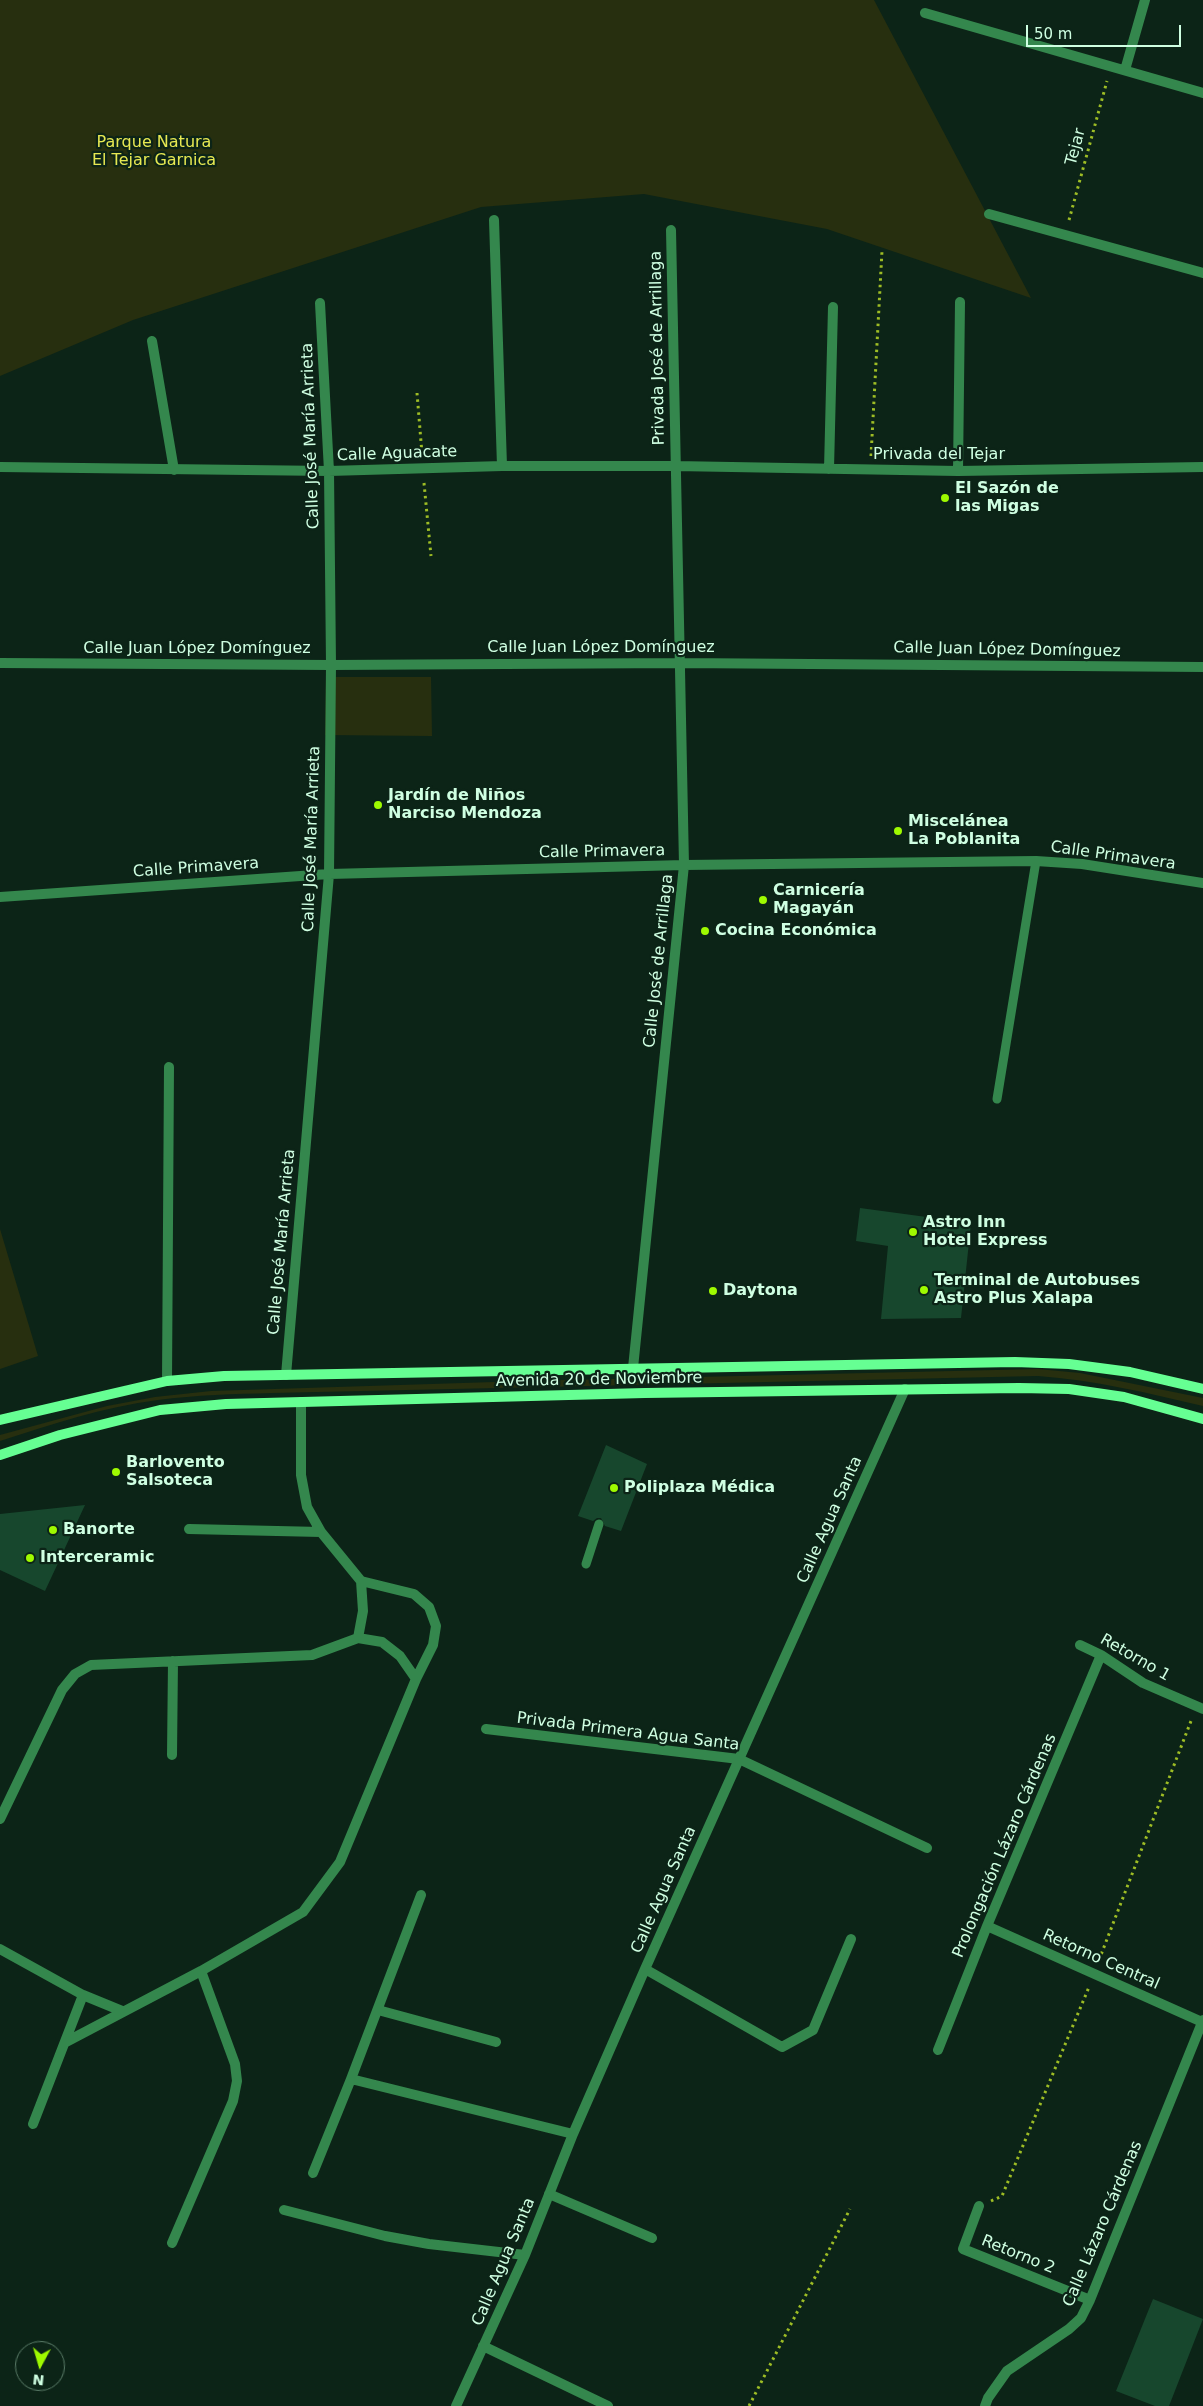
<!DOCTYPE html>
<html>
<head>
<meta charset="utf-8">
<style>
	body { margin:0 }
	#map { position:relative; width:1203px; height:2406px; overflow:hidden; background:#0c2417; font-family:"DejaVu Sans",sans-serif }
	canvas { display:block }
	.north { position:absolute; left:15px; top:2341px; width:50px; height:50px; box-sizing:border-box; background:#0c2417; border:1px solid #5a7c68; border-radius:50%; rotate:186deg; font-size:14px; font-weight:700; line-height:20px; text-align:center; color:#cfffe2 }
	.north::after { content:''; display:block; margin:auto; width:18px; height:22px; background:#9ffa00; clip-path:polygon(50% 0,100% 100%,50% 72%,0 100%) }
	.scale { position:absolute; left:1026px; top:25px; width:155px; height:22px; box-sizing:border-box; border:2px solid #cfffe2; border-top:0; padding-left:6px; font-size:15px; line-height:18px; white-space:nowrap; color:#cfffe2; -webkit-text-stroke:4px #0c2417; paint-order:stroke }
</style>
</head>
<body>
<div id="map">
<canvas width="1203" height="2406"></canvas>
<div class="north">N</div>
<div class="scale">50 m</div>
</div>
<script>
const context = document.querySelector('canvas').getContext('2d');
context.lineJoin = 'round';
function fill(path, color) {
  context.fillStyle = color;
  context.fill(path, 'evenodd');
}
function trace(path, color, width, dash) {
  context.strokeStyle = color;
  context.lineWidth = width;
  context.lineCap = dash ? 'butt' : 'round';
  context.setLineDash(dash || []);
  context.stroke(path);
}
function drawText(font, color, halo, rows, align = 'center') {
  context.font = font + ' "DejaVu Sans",sans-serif';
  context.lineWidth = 4.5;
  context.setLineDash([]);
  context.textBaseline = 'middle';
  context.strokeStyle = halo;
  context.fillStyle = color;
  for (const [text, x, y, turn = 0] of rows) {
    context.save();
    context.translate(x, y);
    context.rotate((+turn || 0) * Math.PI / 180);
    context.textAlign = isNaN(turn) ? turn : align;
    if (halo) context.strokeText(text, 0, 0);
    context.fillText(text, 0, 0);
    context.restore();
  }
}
fill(new Path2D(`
	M 0,0 L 874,0 L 1031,298 L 827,229 L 644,194 L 481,207 L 133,320 L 0,376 Z
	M 326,677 L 431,677 L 432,736 L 325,735 Z
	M 0,1229 L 38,1356 L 0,1369 Z
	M 1038,1369 L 1080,1373 L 1203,1398 L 1203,1406 C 1148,1393 1094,1380 1038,1376 L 272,1393 C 234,1394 196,1395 158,1400 C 104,1407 52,1424 0,1441 L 0,1435 L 107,1406 L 155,1397 L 211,1391 L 526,1381 Z`), '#272f0f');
fill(new Path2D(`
	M 860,1208 L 971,1223 L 961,1318 L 881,1319 L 888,1246 L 856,1241 Z
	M 606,1445 L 647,1464 L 621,1531 L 605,1526 L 601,1518 L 597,1518 L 593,1521 L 578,1516 Z
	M 85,1505 L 45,1591 L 0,1570 L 0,1514 Z
	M 1153,2299 L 1203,2319 L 1169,2406 L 1155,2406 L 1116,2391 Z`), '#17472d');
trace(new Path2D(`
	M 1069,220 L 1107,81
	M 417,393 L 422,454
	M 871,456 L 882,251
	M 424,483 L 431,556
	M 1099,1960 L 1191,1721
	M 991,2201 L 1002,2196 L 1089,1987
	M 749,2406 L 850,2209`), '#9ebd25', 3, [2.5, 4]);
trace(new Path2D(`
	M 997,1099 L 1036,861
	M 586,1564 L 599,1524`), '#34874d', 9);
trace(new Path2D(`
	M 925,13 L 1203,93
	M 1125,70 L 1145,0
	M 989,214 L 1203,273
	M 494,220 L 502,466
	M 152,341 L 174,470
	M 0,467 L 329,471 L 502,466 L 675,466 L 958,471 L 1203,467
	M 829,469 L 833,307
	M 958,471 L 960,302
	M 0,663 L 331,665 L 680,663 L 1203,667
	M 0,897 L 329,874 L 684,865 L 1036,861 L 1082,864 L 1203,883
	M 633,1368 L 684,865 L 671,230
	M 286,1375 L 329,874 L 331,665 L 329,471 L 320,303
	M 167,1381 L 169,1067
	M 189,1529 L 321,1532
	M 358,1638 L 363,1611 L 361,1581
	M 1080,1645 L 1101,1655 L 1143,1683 L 1203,1709
	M 486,1729 L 739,1759 L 927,1848
	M 172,1755 L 173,1661
	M 0,1819 L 62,1690 L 75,1674 L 91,1665 L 312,1655 L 358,1638 L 382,1642 L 400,1656 L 416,1679
	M 987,1926 L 1202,2022
	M 0,1949 L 83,1995 L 122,2011
	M 645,1969 L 782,2047 L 813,2030 L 851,1939
	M 378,2010 L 496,2042
	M 66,2042 L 201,1971 L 303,1912 L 340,1862 L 416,1679 L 433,1645 L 436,1626 L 429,1607 L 414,1594 L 361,1581 L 321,1532 L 307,1507 L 301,1475 L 301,1402
	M 938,2050 L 987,1926 L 1101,1655
	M 351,2079 L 573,2134
	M 33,2124 L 83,1995
	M 313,2173 L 351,2079 L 421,1895
	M 549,2194 L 652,2238
	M 979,2206 L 963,2249 L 1090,2300
	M 284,2210 L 385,2236 L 429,2244 L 525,2255
	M 172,2243 L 233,2101 L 237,2081 L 235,2064 L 201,1971
	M 483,2346 L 608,2406
	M 456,2406 L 525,2255 L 573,2134 L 645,1969 L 905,1389
	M 985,2406 L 988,2398 L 1007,2371 L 1069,2329 L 1081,2318 L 1090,2300 L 1203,2020`), '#34874d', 10);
trace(new Path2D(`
	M 0,1420 L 167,1381 L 224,1376 L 1015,1362 L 1069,1364 L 1130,1372 L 1203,1389
	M 0,1455 L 60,1435 L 160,1410 L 226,1404 L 645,1393 L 1019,1388 L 1069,1389 L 1124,1397 L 1203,1419`), '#66ff93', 10);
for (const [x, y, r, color] of [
	[945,498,5,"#9ffa00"],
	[378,805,5,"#9ffa00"],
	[898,831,5,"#9ffa00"],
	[763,900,5,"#9ffa00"],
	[705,931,5,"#9ffa00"],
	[913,1232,5,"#9ffa00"],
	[924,1290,5,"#9ffa00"],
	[713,1291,5,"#9ffa00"],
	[116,1472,5,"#9ffa00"],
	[614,1488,5,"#9ffa00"],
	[53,1530,5,"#9ffa00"],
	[30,1558,5,"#9ffa00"]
]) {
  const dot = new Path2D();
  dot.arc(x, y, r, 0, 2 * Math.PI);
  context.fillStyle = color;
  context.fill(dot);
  trace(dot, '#0c2417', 2);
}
drawText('16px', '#e6e852', '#0c2417', [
	["Parque Natura",154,143],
	["El Tejar Garnica",154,161]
]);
drawText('16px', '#cfffe2', '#0c2417', [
	["Tejar",1076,147,-75],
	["Privada José de Arrillaga",658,348,-91],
	["Calle José María Arrieta",311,436,-92],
	["Calle Aguacate",397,454,-2],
	["Privada del Tejar",939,455],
	["Calle Juan López Domínguez",601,648],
	["Calle Juan López Domínguez",197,649],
	["Calle Juan López Domínguez",1007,650,1],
	["Calle José María Arrieta",312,839,-88],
	["Calle Primavera",602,852,-1],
	["Calle Primavera",1113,856,8],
	["Calle Primavera",196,868,-4],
	["Calle José de Arrillaga",659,961,-84],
	["Calle José María Arrieta",282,1242,-85],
	["Avenida 20 de Noviembre",599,1380,-1],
	["Calle Agua Santa",830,1520,-66],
	["Retorno 1",1135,1658,30],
	["Privada Primera Agua Santa",628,1732,7],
	["Prolongación Lázaro Cárdenas",1005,1846,-67],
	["Calle Agua Santa",664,1890,-66],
	["Retorno Central",1101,1960,24],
	["Calle Lázaro Cárdenas",1103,2224,-67],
	["Retorno 2",1018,2255,22],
	["Calle Agua Santa",504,2262,-67]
]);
drawText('bold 16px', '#cfffe2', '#0c2417', [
	["El Sazón de",955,489],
	["las Migas",955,507],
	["Jardín de Niños",388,796],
	["Narciso Mendoza",388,814],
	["Miscelánea",908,822],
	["La Poblanita",908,840],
	["Carnicería",773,891],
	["Magayán",773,909],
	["Cocina Económica",715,931],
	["Astro Inn",923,1223],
	["Hotel Express",923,1241],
	["Terminal de Autobuses",934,1281],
	["Astro Plus Xalapa",934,1299],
	["Daytona",723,1291],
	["Barlovento",126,1463],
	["Salsoteca",126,1481],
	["Poliplaza Médica",624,1488],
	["Banorte",63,1530],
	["Interceramic",40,1558]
], 'left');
</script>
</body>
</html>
